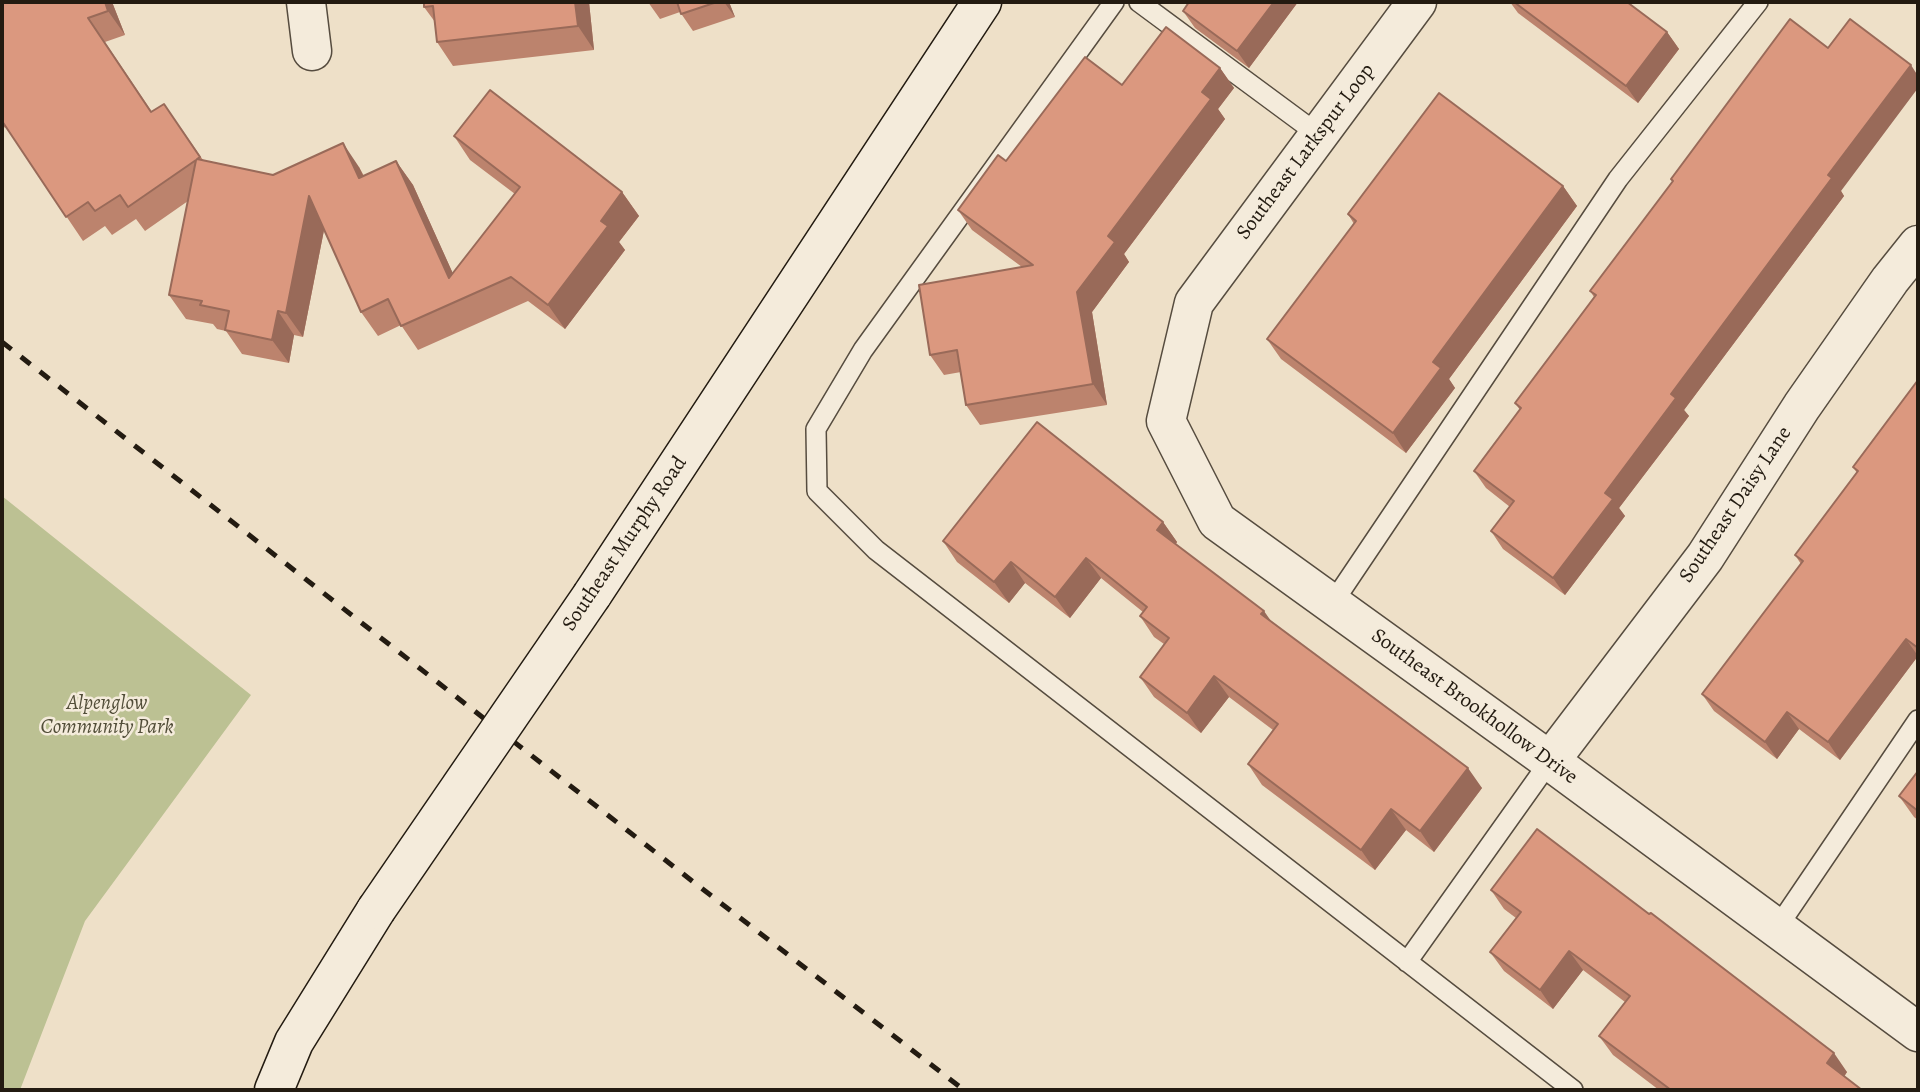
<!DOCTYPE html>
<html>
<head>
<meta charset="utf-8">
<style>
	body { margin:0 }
	#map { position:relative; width:1920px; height:1092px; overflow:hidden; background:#eee0c8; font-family:Alegreya,serif }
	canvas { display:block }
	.frame { position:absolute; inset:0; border:4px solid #231b11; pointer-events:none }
</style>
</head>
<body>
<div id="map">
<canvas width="1920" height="1092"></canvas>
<div class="frame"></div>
</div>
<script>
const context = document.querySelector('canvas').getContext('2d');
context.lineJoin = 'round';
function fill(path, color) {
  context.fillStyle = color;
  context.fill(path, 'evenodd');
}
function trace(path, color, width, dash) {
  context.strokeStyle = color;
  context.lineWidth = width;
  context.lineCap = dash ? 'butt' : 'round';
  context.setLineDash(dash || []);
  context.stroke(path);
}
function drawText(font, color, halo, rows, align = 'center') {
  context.font = font + ' Alegreya,serif';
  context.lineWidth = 5;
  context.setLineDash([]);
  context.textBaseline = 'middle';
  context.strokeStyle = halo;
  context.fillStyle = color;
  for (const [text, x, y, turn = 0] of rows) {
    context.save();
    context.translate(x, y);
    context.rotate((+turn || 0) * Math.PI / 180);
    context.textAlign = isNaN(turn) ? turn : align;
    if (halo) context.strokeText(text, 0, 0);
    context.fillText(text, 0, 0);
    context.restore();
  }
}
fill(new Path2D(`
	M 2,496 L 251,695 L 85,921 L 20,1090 L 2,1090 Z`), '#bcc193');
const service = new Path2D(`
	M 1114,2 L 863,350 L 816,429 L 817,491 L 876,550 L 1573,1090
	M 1139,2 L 1319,135
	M 1332,604 L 1618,179 L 1758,2
	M 1777,928 L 1918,720
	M 1407,962 L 1550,761`);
const minor = new Path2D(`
	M 306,2 L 312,51
	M 1417,2 L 1194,303 L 1166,421 L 1217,521 L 1550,761 L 1918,1032
	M 1550,761 L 1705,557 L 1802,406 L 1890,280 L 1918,245`);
const secondary = new Path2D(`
	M 592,595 L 982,2
	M 274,1090 L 294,1042 L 376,910`);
trace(service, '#564c3f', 22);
trace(minor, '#564c3f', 41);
trace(secondary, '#231b11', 41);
trace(service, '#f4ebdb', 19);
trace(minor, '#f4ebdb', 38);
trace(secondary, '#f4ebdb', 38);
trace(new Path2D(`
	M 2,342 L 696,884 L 964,1090`), '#231b11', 5, [12, 12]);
const secondaryBridge = new Path2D(`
	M 376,910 L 592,595`);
trace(secondaryBridge, '#231b11', 41, []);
trace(secondaryBridge, '#f4ebdb', 38);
fill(new Path2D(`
	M 2,2 L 112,2 L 125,35 L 105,42 L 152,112 L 181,128 L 203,160 L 273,175 L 359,167 L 364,176 L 396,161 L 413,185 L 453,274 L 515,194 L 470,160 L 454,136 L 622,192 L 639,216 L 619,242 L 625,250 L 565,329 L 528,301 L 418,350 L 401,325 L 378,336 L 361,312 L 324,230 L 303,337 L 294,335 L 289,363 L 242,354 L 226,331 L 217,329 L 213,324 L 186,319 L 169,295 L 188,201 L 145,231 L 136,219 L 112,235 L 105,226 L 83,241 L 6,127 L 2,128 Z
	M 424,2 L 589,2 L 594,50 L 453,66 L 437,42 L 435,22 L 424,7 Z
	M 648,2 L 729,2 L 735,17 L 693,31 L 680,12 L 660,19 Z
	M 1298,2 L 1249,68 L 1195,28 L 1183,11 Z
	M 1510,2 L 1630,2 L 1629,3 L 1667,32 L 1679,49 L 1638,103 L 1518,13 Z
	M 1220,68 L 1234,88 L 1218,109 L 1225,119 L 1124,254 L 1129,262 L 1092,312 L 1107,405 L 980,425 L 966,405 L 961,372 L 944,375 L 930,355 L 1022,267 L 972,230 L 958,210 L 1122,85 Z
	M 1671,179 L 1841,191 L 1844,196 L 1684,410 L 1689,416 L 1619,508 L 1625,516 L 1565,595 L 1503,549 L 1491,531 L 1510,507 L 1486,488 L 1474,471 L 1520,410 L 1515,403 L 1594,297 L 1590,291 L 1673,182 Z
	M 1563,186 L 1577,206 L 1449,379 L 1455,388 L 1406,453 L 1281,359 L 1267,339 L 1354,224 L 1348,214 Z
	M 1918,380 L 1918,656 L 1840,760 L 1799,729 L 1777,759 L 1714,711 L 1702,694 L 1801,564 L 1795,555 L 1857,473 L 1853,467 Z
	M 1163,522 L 1177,542 L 1176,544 L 1273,623 L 1482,788 L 1434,852 L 1406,830 L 1375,870 L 1262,785 L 1248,764 L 1273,730 L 1229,697 L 1201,733 L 1154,697 L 1140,677 L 1164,644 L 1154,637 L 1140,616 L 1143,612 L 1101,578 L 1070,618 L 1025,583 L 1009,603 L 957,562 L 943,541 Z
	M 1918,771 L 1918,820 L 1914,817 L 1899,796 Z
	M 1491,890 L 1847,1072 L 1844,1077 L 1862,1090 L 1659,1090 L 1613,1055 L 1599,1036 L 1625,1002 L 1583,970 L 1553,1009 L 1504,971 L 1490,952 L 1516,918 L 1504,909 Z`), '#bc836d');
fill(new Path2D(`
	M 105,2 L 112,2 L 125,35 L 108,11 Z
	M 575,2 L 589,2 L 594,50 L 578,26 Z
	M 724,2 L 729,2 L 735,17 Z
	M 1274,2 L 1298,2 L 1249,68 L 1237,51 Z
	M 1667,32 L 1679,49 L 1638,103 L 1626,86 Z
	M 1911,65 L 1918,76 L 1918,88 L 1841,191 L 1844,196 L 1684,410 L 1689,416 L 1619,508 L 1625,516 L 1565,595 L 1553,578 L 1605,493 L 1671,394 L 1828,175 Z
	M 1220,68 L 1234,88 L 1218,109 L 1225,119 L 1124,254 L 1129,262 L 1092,312 L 1107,405 L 1093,384 L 1077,292 L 1108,236 L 1202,92 Z
	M 343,143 L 359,167 L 376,202 L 359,178 Z
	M 396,161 L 413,185 L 464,298 L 449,278 Z
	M 1563,186 L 1577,206 L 1449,379 L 1455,388 L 1406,453 L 1393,433 L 1433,362 Z
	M 622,192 L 639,216 L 619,242 L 625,250 L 565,329 L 548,305 L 601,221 Z
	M 309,196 L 326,220 L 303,337 L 286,313 Z
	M 278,311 L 294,335 L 289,363 L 272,340 Z
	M 1163,522 L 1177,542 L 1171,550 L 1157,530 Z
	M 1086,558 L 1101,578 L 1070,618 L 1055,597 Z
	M 1011,562 L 1025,583 L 1009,603 L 994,582 Z
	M 1264,611 L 1278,631 L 1261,614 Z
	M 1906,639 L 1918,656 L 1840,760 L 1828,742 Z
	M 1214,676 L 1229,697 L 1201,733 L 1187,713 Z
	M 1787,712 L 1799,729 L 1777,759 L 1765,742 Z
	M 1468,768 L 1482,788 L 1434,852 L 1420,831 Z
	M 1391,809 L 1406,830 L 1375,870 L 1361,850 Z
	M 1569,951 L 1583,970 L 1553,1009 L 1540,990 Z
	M 1834,1053 L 1847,1072 L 1840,1082 L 1827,1063 Z`), '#996a59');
const building = new Path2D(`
	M 2,2 L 105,2 L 108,11 L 88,18 L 151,112 L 164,104 L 200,157 L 197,159 L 273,175 L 343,143 L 359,178 L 396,161 L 449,278 L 520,187 L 454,136 L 490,90 L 622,192 L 601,221 L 608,226 L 548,305 L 511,277 L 401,326 L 388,299 L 361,312 L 309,196 L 286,313 L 278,311 L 272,340 L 225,330 L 229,311 L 200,305 L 202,301 L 169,295 L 196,160 L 128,207 L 120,195 L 95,211 L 88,202 L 66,217 L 2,121 Z
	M 424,2 L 575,2 L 578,26 L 437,42 L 433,6 L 424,7 Z
	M 677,2 L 717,2 L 681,14 Z
	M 1189,2 L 1274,2 L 1237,51 L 1183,11 Z
	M 1514,2 L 1627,2 L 1667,32 L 1626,86 Z
	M 1790,19 L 1828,48 L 1850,19 L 1911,65 L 1828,175 L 1832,178 L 1671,394 L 1676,398 L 1605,493 L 1613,499 L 1553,578 L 1491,531 L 1514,501 L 1474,471 L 1521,408 L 1515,403 L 1596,295 L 1590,291 L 1673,181 L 1671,179 Z
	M 1166,27 L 1220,68 L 1202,92 L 1211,99 L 1108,236 L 1115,242 L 1077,292 L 1093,384 L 966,405 L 957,350 L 930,355 L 919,285 L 1033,265 L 958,210 L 998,155 L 1006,161 L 1085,57 L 1122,85 Z
	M 1439,93 L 1563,186 L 1433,362 L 1441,368 L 1393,433 L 1267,339 L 1356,221 L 1348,214 Z
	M 1918,380 L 1918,648 L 1906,639 L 1828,742 L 1787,712 L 1765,742 L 1702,694 L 1803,561 L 1795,555 L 1858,471 L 1853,467 Z
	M 1037,422 L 1163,522 L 1157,530 L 1264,611 L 1261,614 L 1468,768 L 1420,831 L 1391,809 L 1361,850 L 1248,764 L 1278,724 L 1214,676 L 1187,713 L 1140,677 L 1169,638 L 1140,616 L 1147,607 L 1086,558 L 1055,597 L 1011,562 L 994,582 L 943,541 Z
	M 1918,771 L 1918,811 L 1899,796 Z
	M 1537,829 L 1649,914 L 1651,913 L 1834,1053 L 1827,1063 L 1862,1090 L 1671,1090 L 1599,1036 L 1630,996 L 1569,951 L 1540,990 L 1490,952 L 1521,912 L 1491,890 Z`);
fill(building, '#db987f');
trace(building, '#996a59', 2);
drawText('21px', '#231b11', '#f4ebdb', [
	["Southeast Larkspur Loop",1306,152,-53],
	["Southeast Daisy Lane",1736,505,-56],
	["Southeast Murphy Road",625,544,-56],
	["Southeast Brookhollow Drive",1474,707,36]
]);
drawText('italic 21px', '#514d38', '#f4ebdb', [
	["Alpenglow",107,704],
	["Community Park",107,728]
]);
</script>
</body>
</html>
